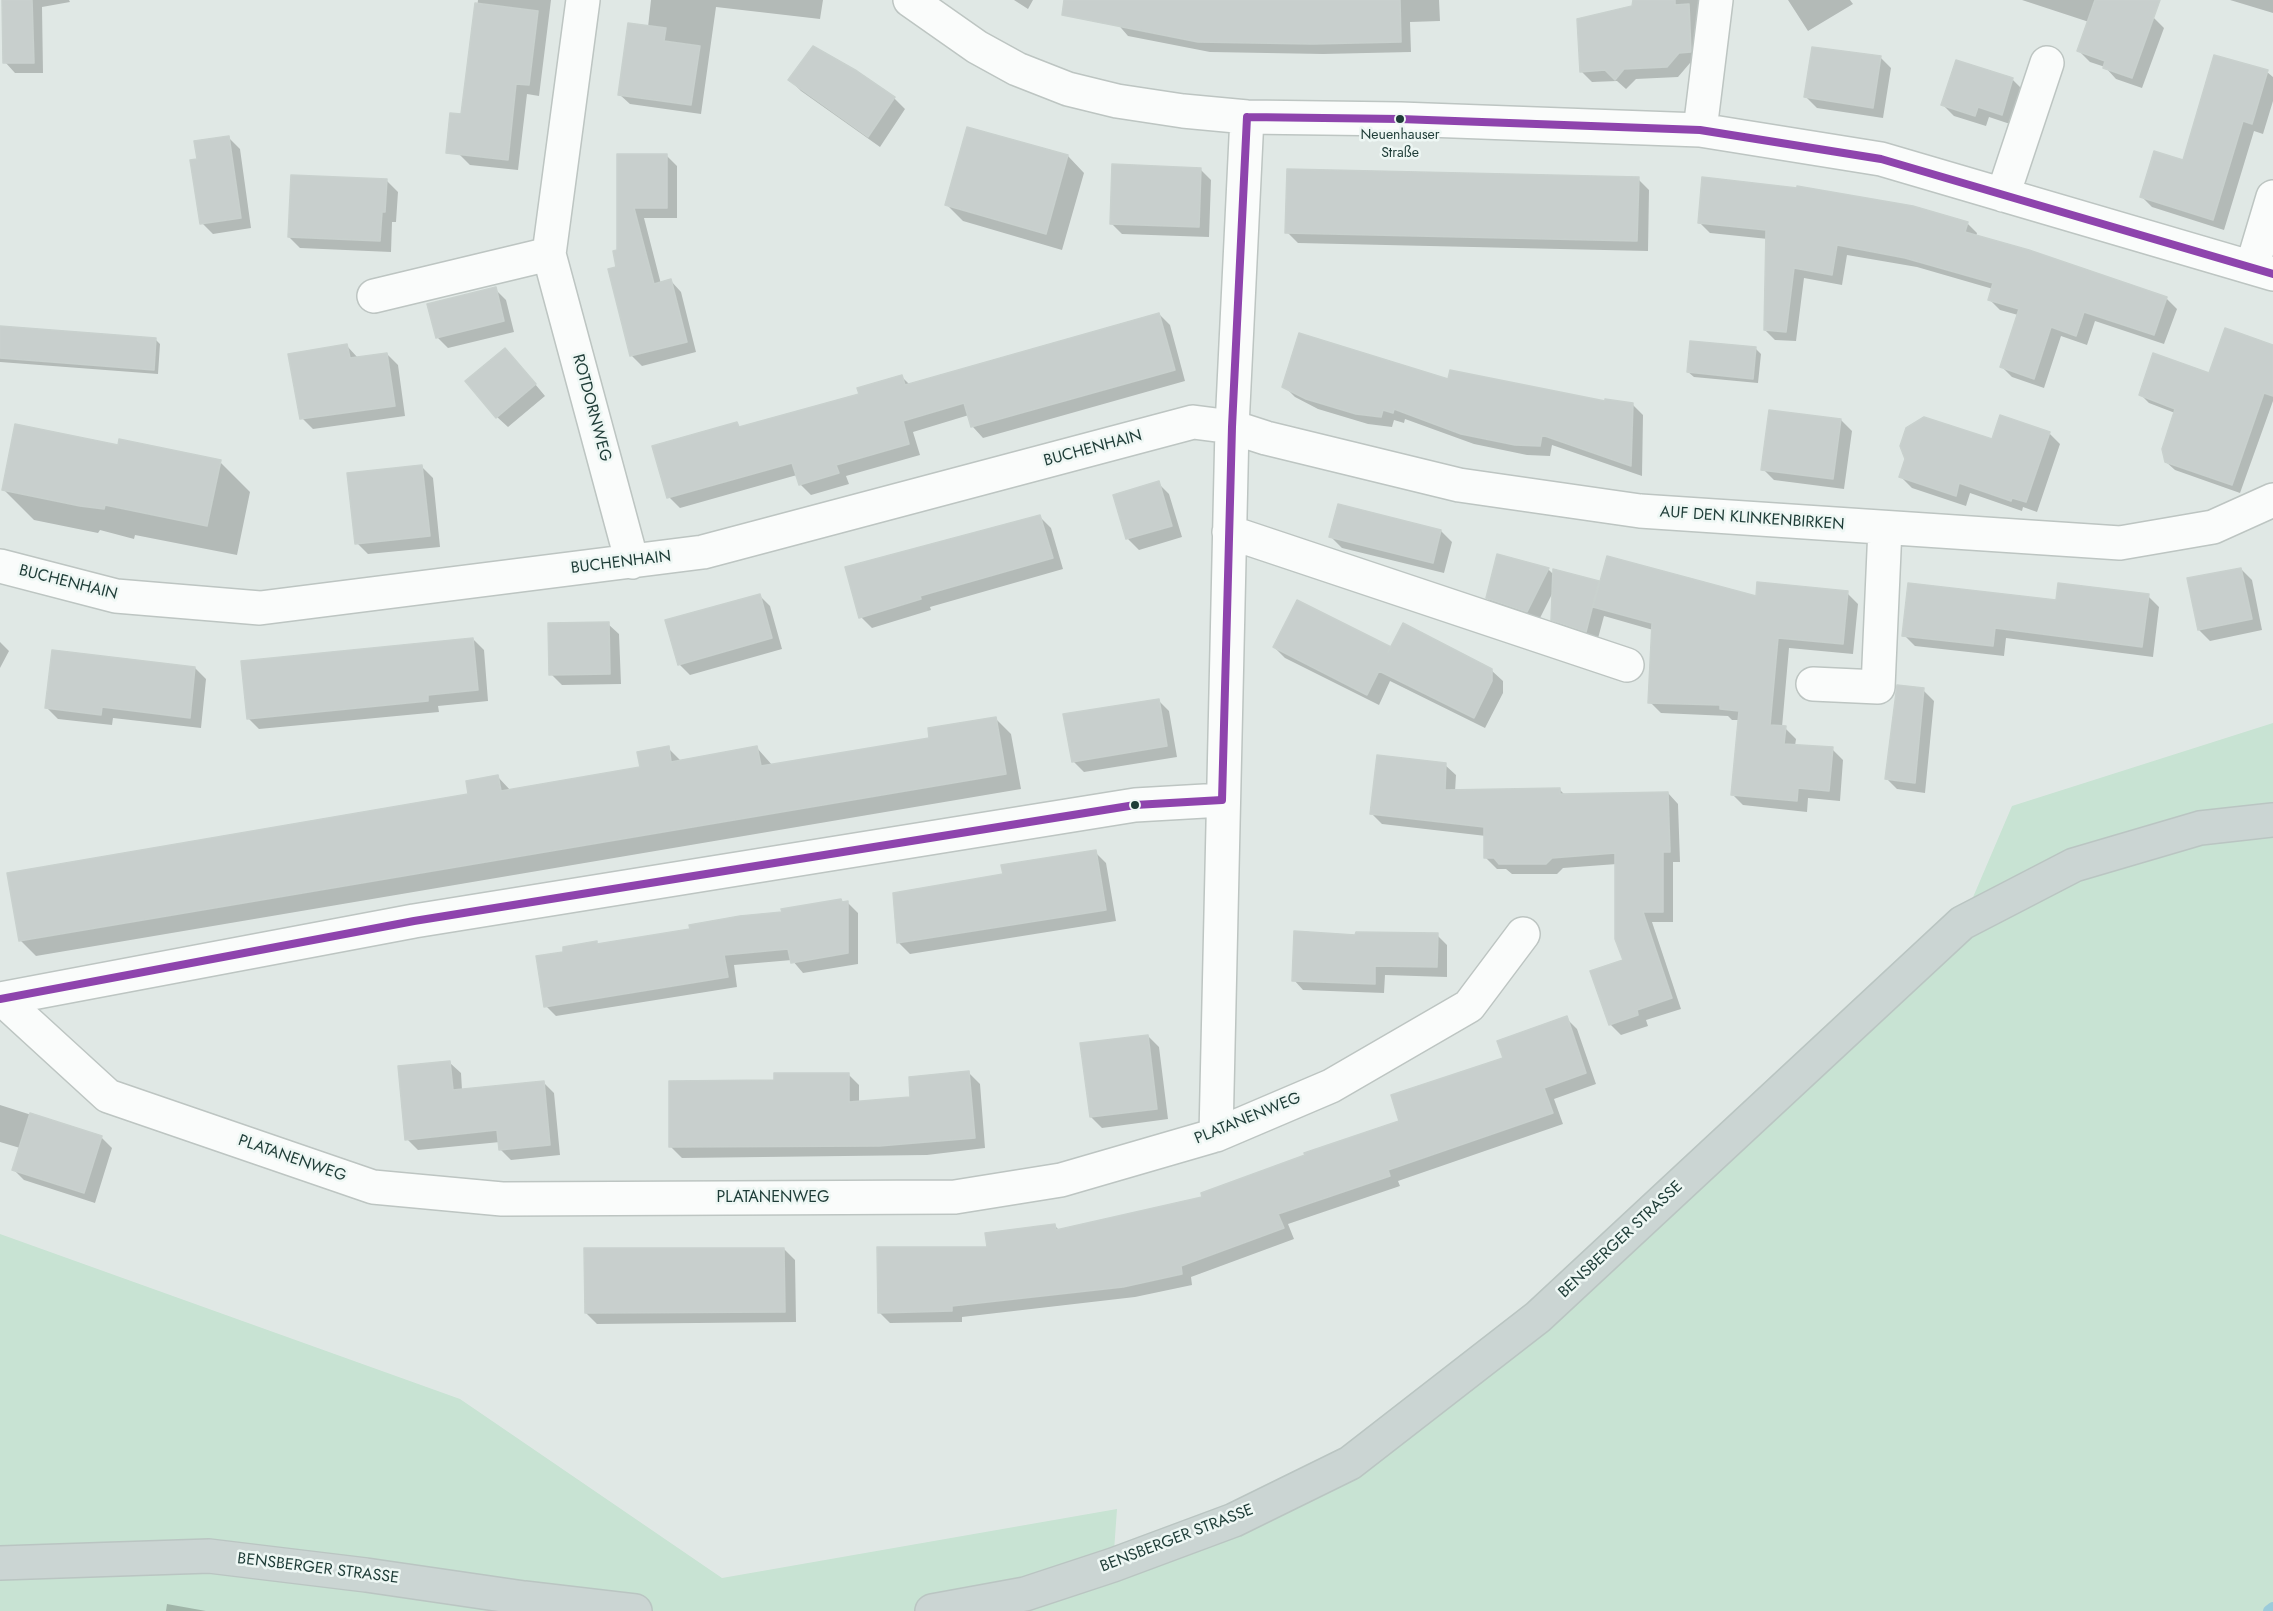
<!DOCTYPE html>
<html>
<head>
<meta charset="utf-8">
<style>
	body { margin:0 }
	canvas { display:block; background:#e0e8e5 }
</style>
</head>
<body>
<canvas width="2273" height="1611"></canvas>
<script>
const context = document.querySelector('canvas').getContext('2d');
context.lineJoin = 'round';
function fill(path, color) {
  context.fillStyle = color;
  context.fill(path, 'evenodd');
}
function trace(path, color, width, dash) {
  context.strokeStyle = color;
  context.lineWidth = width;
  context.lineCap = dash ? 'butt' : 'round';
  context.setLineDash(dash || []);
  context.stroke(path);
}
function drawText(font, color, halo, rows, align = 'center') {
  context.font = font + ' Jost,sans-serif';
  context.lineWidth = 5;
  context.setLineDash([]);
  context.textBaseline = 'middle';
  context.strokeStyle = halo;
  context.fillStyle = color;
  for (const [text, x, y, turn = 0] of rows) {
    context.save();
    context.translate(x, y);
    context.rotate((+turn || 0) * Math.PI / 180);
    context.textAlign = isNaN(turn) ? turn : align;
    if (halo) context.strokeText(text, 0, 0);
    context.fillText(text, 0, 0);
    context.restore();
  }
}
fill(new Path2D(`
	M 2273,723 L 2273,1611 L 0,1611 L 0,1234 L 460,1399 L 722,1578 L 1117,1509 L 1113,1565 L 1350,1463 L 1962,923 L 2012,806 Z`), '#c8e3d3');
fill(new Path2D(`
	M 4,0 L 69,0 L 70,2 L 42,7 L 43,73 L 15,73 L 5,62 Z
	M 478,0 L 551,0 L 539,96 L 527,94 L 518,170 L 470,165 L 459,154 Z
	M 651,0 L 823,0 L 820,19 L 716,7 L 701,114 L 630,104 L 620,95 L 648,27 Z
	M 1014,0 L 1033,0 L 1028,9 Z
	M 1097,0 L 1439,0 L 1440,21 L 1410,22 L 1411,52 L 1323,54 L 1210,52 L 1128,36 Z
	M 1634,0 L 1699,0 L 1701,62 L 1690,63 L 1678,77 L 1636,79 L 1626,89 L 1617,81 L 1592,82 L 1581,71 L 1633,7 Z
	M 1788,0 L 1850,0 L 1853,4 L 1808,31 Z
	M 2022,0 L 2129,0 L 2153,17 L 2164,28 L 2142,88 L 2116,79 L 2105,67 L 2090,62 L 2079,51 L 2089,22 Z
	M 2230,0 L 2273,0 L 2273,13 Z
	M 1880,57 L 1891,68 L 1883,118 L 1817,108 L 1806,97 Z
	M 857,72 L 894,98 L 905,109 L 880,147 L 801,91 L 790,80 Z
	M 2267,72 L 2273,77 L 2273,101 L 2263,134 L 2254,131 L 2224,230 L 2152,207 L 2141,196 L 2184,162 Z
	M 2012,79 L 2023,90 L 2013,125 L 1989,117 L 1986,126 L 1954,116 L 1943,105 Z
	M 968,129 L 1068,156 L 1084,173 L 1062,250 L 963,221 L 947,205 Z
	M 229,138 L 240,149 L 251,228 L 213,234 L 202,223 L 198,160 Z
	M 618,155 L 666,155 L 677,166 L 677,218 L 644,218 L 661,284 L 671,281 L 681,292 L 696,352 L 642,366 L 631,355 L 618,268 Z
	M 1200,169 L 1211,180 L 1209,237 L 1122,234 L 1111,223 Z
	M 1638,179 L 1649,190 L 1648,251 L 1298,243 L 1287,232 Z
	M 387,181 L 398,192 L 396,222 L 392,222 L 391,252 L 300,248 L 289,237 Z
	M 1699,222 L 1967,223 L 1977,233 L 1976,237 L 2166,298 L 2177,309 L 2164,344 L 2095,321 L 2087,345 L 2061,336 L 2044,388 L 2012,377 L 2002,367 L 2018,315 L 2000,310 L 1990,300 L 1993,289 L 1917,267 L 1847,255 L 1842,285 L 1804,278 L 1796,341 L 1775,340 L 1765,330 L 1768,239 L 1710,233 Z
	M 495,289 L 506,300 L 514,332 L 448,348 L 437,337 Z
	M 1159,314 L 1170,325 L 1185,381 L 983,438 L 973,427 L 969,415 L 913,432 L 920,455 L 846,476 L 849,484 L 811,495 L 800,484 L 797,475 L 680,508 L 669,497 L 737,424 L 741,428 L 861,395 L 902,377 L 910,385 Z
	M 0,328 L 155,339 L 160,344 L 158,374 L 0,362 Z
	M 347,346 L 358,358 L 387,354 L 398,365 L 405,416 L 313,429 L 302,418 Z
	M 2273,346 L 2273,401 L 2240,493 L 2175,470 L 2166,462 L 2175,413 L 2149,403 L 2140,394 L 2210,375 Z
	M 1756,349 L 1761,354 L 1758,383 L 1694,377 L 1688,372 Z
	M 516,361 L 545,396 L 508,427 L 497,417 Z
	M 1449,381 L 1606,403 L 1632,404 L 1643,415 L 1642,476 L 1552,445 L 1550,456 L 1527,455 L 1474,444 L 1405,419 L 1404,423 L 1394,420 L 1392,427 L 1368,424 L 1318,409 L 1295,397 L 1284,386 Z
	M 1841,420 L 1852,431 L 1844,489 L 1774,480 L 1763,469 Z
	M 2049,433 L 2060,444 L 2037,512 L 2023,507 L 2022,511 L 1970,493 L 1966,506 L 1912,488 L 1901,477 L 1993,441 Z
	M 119,447 L 220,462 L 250,492 L 237,555 L 135,535 L 134,539 L 100,530 L 98,533 L 34,520 L 3,489 Z
	M 422,467 L 433,478 L 440,547 L 368,554 L 357,543 Z
	M 1158,483 L 1169,494 L 1182,537 L 1139,550 L 1128,539 L 1115,496 Z
	M 1040,517 L 1051,528 L 1063,569 L 930,607 L 931,610 L 872,628 L 861,617 Z
	M 1441,531 L 1452,542 L 1444,573 L 1342,548 L 1331,537 Z
	M 1548,569 L 1554,575 L 1600,584 L 1757,598 L 1847,593 L 1858,604 L 1853,654 L 1789,648 L 1782,727 L 1785,728 L 1796,739 L 1795,746 L 1832,749 L 1843,760 L 1840,801 L 1808,798 L 1807,812 L 1743,805 L 1732,794 L 1740,720 L 1732,720 L 1728,716 L 1661,713 L 1650,702 L 1653,630 L 1604,616 L 1597,642 L 1564,630 L 1553,619 L 1554,590 L 1538,622 L 1498,609 L 1487,598 Z
	M 2241,569 L 2252,580 L 2262,630 L 2210,641 L 2199,630 Z
	M 759,595 L 770,606 L 782,649 L 690,675 L 679,664 Z
	M 2148,596 L 2159,607 L 2153,657 L 2006,638 L 2004,656 L 1915,646 L 1904,635 L 2057,601 Z
	M 608,624 L 619,634 L 621,684 L 562,685 L 551,674 Z
	M 473,639 L 484,650 L 488,701 L 438,706 L 439,712 L 259,729 L 248,718 Z
	M 0,642 L 9,651 L 0,668 Z
	M 1274,647 L 1491,670 L 1503,681 L 1503,693 L 1485,728 L 1390,681 L 1379,705 L 1285,658 Z
	M 195,668 L 206,679 L 201,728 L 113,718 L 112,725 L 58,719 L 47,708 Z
	M 1923,690 L 1934,701 L 1925,793 L 1897,789 L 1886,778 Z
	M 1158,700 L 1169,711 L 1177,757 L 1084,772 L 1073,761 Z
	M 996,719 L 1011,734 L 1021,789 L 36,956 L 20,940 L 470,795 L 498,777 L 511,791 L 641,768 L 668,748 L 682,762 L 757,748 L 773,766 L 931,739 Z
	M 1445,765 L 1456,775 L 1455,792 L 1560,790 L 1565,795 L 1668,793 L 1678,804 L 1680,862 L 1673,862 L 1673,922 L 1652,922 L 1681,1009 L 1646,1020 L 1648,1026 L 1621,1035 L 1610,1024 L 1625,961 L 1617,864 L 1563,868 L 1557,874 L 1512,874 L 1506,869 L 1497,869 L 1486,858 L 1486,836 L 1382,824 L 1371,813 Z
	M 1095,852 L 1106,863 L 1116,921 L 910,954 L 899,943 L 1005,875 Z
	M 847,902 L 858,913 L 858,964 L 803,973 L 792,960 L 734,965 L 737,987 L 556,1016 L 546,1006 L 565,953 L 596,943 L 599,946 Z
	M 1437,935 L 1447,945 L 1447,977 L 1385,975 L 1384,993 L 1303,990 L 1294,980 L 1357,936 Z
	M 1566,1018 L 1577,1029 L 1596,1084 L 1554,1099 L 1563,1124 L 1398,1181 L 1400,1186 L 1288,1224 L 1294,1239 L 1191,1277 L 1192,1285 L 1135,1297 L 962,1317 L 962,1322 L 890,1323 L 879,1312 L 989,1249 L 1055,1226 L 1059,1230 L 1204,1198 L 1401,1122 Z
	M 1148,1036 L 1159,1047 L 1168,1119 L 1102,1128 L 1091,1117 Z
	M 450,1063 L 461,1073 L 462,1090 L 543,1082 L 554,1093 L 560,1155 L 511,1160 L 500,1149 L 500,1142 L 418,1150 L 407,1139 Z
	M 969,1073 L 980,1084 L 985,1148 L 927,1155 L 682,1158 L 671,1147 L 776,1081 L 848,1074 L 859,1085 L 859,1103 L 912,1098 Z
	M 0,1105 L 101,1137 L 112,1148 L 95,1203 L 24,1180 L 13,1169 L 20,1148 L 0,1142 Z
	M 784,1249 L 795,1260 L 796,1322 L 597,1324 L 586,1313 Z
	M 167,1604 L 206,1611 L 166,1611 Z`), '#0003');
trace(new Path2D(`
	M 2269,1611 L 2273,1608`), '#9ccbda', 12);
const building = new Path2D(`
	M 2,0 L 32,0 L 34,63 L 3,63 Z
	M 1064,0 L 1400,0 L 1401,42 L 1312,44 L 1198,42 L 1062,15 Z
	M 1633,0 L 1675,0 L 1675,5 L 1689,4 L 1691,52 L 1679,53 L 1667,67 L 1624,69 L 1615,80 L 1605,70 L 1580,72 L 1577,19 L 1632,6 Z
	M 2095,0 L 2160,0 L 2132,78 L 2103,68 L 2105,61 L 2077,51 Z
	M 475,3 L 538,11 L 529,85 L 516,84 L 508,160 L 446,153 L 450,113 L 461,114 Z
	M 628,23 L 666,28 L 664,41 L 700,46 L 691,105 L 618,95 Z
	M 813,46 L 857,71 L 895,97 L 868,137 L 788,80 Z
	M 1812,47 L 1881,56 L 1873,108 L 1804,97 Z
	M 2214,55 L 2268,70 L 2252,124 L 2243,121 L 2213,220 L 2140,197 L 2154,151 L 2183,160 Z
	M 1956,60 L 2013,78 L 2002,115 L 1978,107 L 1975,116 L 1941,105 Z
	M 967,127 L 1068,155 L 1046,234 L 945,205 Z
	M 229,136 L 241,218 L 200,224 L 190,160 L 197,159 L 194,141 Z
	M 617,154 L 667,154 L 667,208 L 634,208 L 654,284 L 671,279 L 687,342 L 630,356 L 608,269 L 616,267 L 613,251 L 617,250 Z
	M 1112,164 L 1201,168 L 1199,227 L 1110,224 Z
	M 1287,169 L 1639,177 L 1637,241 L 1285,233 Z
	M 291,175 L 387,179 L 385,212 L 382,212 L 380,241 L 288,237 Z
	M 1702,177 L 1797,188 L 1797,186 L 1913,206 L 1968,222 L 1965,232 L 2029,250 L 2167,297 L 2154,335 L 2084,312 L 2076,336 L 2051,327 L 2034,379 L 2000,367 L 2019,309 L 1988,300 L 1993,283 L 1905,258 L 1837,245 L 1832,275 L 1794,268 L 1786,332 L 1764,330 L 1766,230 L 1698,223 Z
	M 496,287 L 504,321 L 436,338 L 427,304 Z
	M 1159,313 L 1175,370 L 971,427 L 964,403 L 903,421 L 909,444 L 836,465 L 839,473 L 799,485 L 792,463 L 667,498 L 652,446 L 737,422 L 739,427 L 859,394 L 857,388 L 902,375 L 905,385 Z
	M 0,326 L 156,338 L 154,370 L 0,358 Z
	M 2225,328 L 2273,345 L 2273,396 L 2264,393 L 2232,485 L 2165,462 L 2162,449 L 2175,409 L 2139,395 L 2153,353 L 2209,373 Z
	M 1299,333 L 1448,379 L 1450,370 L 1605,401 L 1605,399 L 1633,403 L 1631,466 L 1542,435 L 1540,446 L 1515,445 L 1461,434 L 1394,409 L 1393,413 L 1383,410 L 1381,417 L 1356,414 L 1306,399 L 1282,387 Z
	M 1690,341 L 1756,347 L 1753,379 L 1687,372 Z
	M 347,344 L 350,358 L 387,353 L 395,406 L 300,419 L 288,354 Z
	M 505,348 L 536,384 L 496,418 L 465,381 Z
	M 1769,410 L 1841,419 L 1833,479 L 1761,470 Z
	M 2000,415 L 2050,432 L 2026,502 L 2012,498 L 2011,501 L 1959,483 L 1956,496 L 1899,477 L 1905,459 L 1900,446 L 1906,428 L 1924,417 L 1992,439 Z
	M 15,424 L 118,445 L 119,439 L 221,460 L 207,526 L 105,505 L 104,509 L 80,506 L 2,490 Z
	M 422,465 L 430,536 L 355,544 L 347,473 Z
	M 1159,481 L 1172,526 L 1126,539 L 1113,495 Z
	M 1338,504 L 1441,530 L 1433,563 L 1329,537 Z
	M 1040,515 L 1053,558 L 920,596 L 921,599 L 859,618 L 845,567 Z
	M 1497,554 L 1549,568 L 1527,612 L 1486,598 Z
	M 1607,556 L 1756,596 L 1757,582 L 1848,591 L 1843,644 L 1778,638 L 1770,725 L 1786,726 L 1784,744 L 1833,747 L 1829,791 L 1798,788 L 1797,801 L 1731,795 L 1739,711 L 1720,709 L 1720,705 L 1648,703 L 1652,623 L 1593,607 Z
	M 2241,568 L 2252,619 L 2198,630 L 2187,578 Z
	M 1553,569 L 1599,581 L 1586,632 L 1551,620 Z
	M 1908,583 L 2056,600 L 2058,583 L 2149,594 L 2142,647 L 1995,628 L 1993,646 L 1902,636 Z
	M 760,594 L 772,638 L 678,665 L 665,620 Z
	M 1297,600 L 1391,647 L 1388,652 L 1403,623 L 1492,669 L 1492,681 L 1474,718 L 1379,671 L 1367,695 L 1273,647 Z
	M 609,622 L 610,674 L 549,675 L 548,623 Z
	M 473,638 L 478,690 L 428,695 L 428,701 L 247,719 L 241,661 Z
	M 52,650 L 195,667 L 190,718 L 102,707 L 101,715 L 45,708 Z
	M 1897,685 L 1924,688 L 1915,783 L 1885,779 Z
	M 1159,699 L 1167,746 L 1072,762 L 1063,714 Z
	M 996,717 L 1006,774 L 19,941 L 7,873 L 468,794 L 466,781 L 498,775 L 501,791 L 640,767 L 637,752 L 669,746 L 671,762 L 757,746 L 761,766 L 929,738 L 928,728 Z
	M 1377,755 L 1446,763 L 1445,790 L 1560,788 L 1560,794 L 1668,792 L 1670,852 L 1663,852 L 1663,912 L 1643,912 L 1672,998 L 1637,1010 L 1638,1015 L 1609,1025 L 1590,971 L 1623,960 L 1615,939 L 1615,853 L 1552,858 L 1546,864 L 1499,864 L 1494,858 L 1484,858 L 1484,827 L 1370,814 Z
	M 1096,850 L 1106,910 L 897,943 L 893,893 L 1003,874 L 1001,865 Z
	M 841,899 L 842,902 L 848,901 L 848,953 L 791,963 L 788,949 L 724,955 L 728,977 L 544,1007 L 536,956 L 563,952 L 563,947 L 597,941 L 597,944 L 690,929 L 689,925 L 740,916 L 782,912 L 781,909 Z
	M 1294,931 L 1355,935 L 1356,932 L 1438,933 L 1437,967 L 1375,966 L 1375,984 L 1292,981 Z
	M 1567,1016 L 1586,1073 L 1544,1088 L 1553,1113 L 1388,1170 L 1390,1176 L 1278,1214 L 1284,1228 L 1181,1266 L 1182,1274 L 1123,1287 L 952,1306 L 952,1311 L 878,1313 L 877,1247 L 987,1247 L 985,1233 L 1055,1224 L 1056,1230 L 1202,1197 L 1201,1193 L 1305,1155 L 1304,1153 L 1399,1121 L 1391,1095 L 1503,1058 L 1497,1041 Z
	M 1148,1035 L 1157,1109 L 1090,1117 L 1080,1043 Z
	M 450,1061 L 453,1090 L 544,1081 L 550,1145 L 499,1150 L 497,1130 L 405,1140 L 398,1066 Z
	M 969,1071 L 975,1138 L 879,1146 L 669,1147 L 669,1081 L 774,1080 L 774,1073 L 849,1073 L 849,1102 L 910,1097 L 909,1077 Z
	M 30,1113 L 102,1136 L 84,1193 L 12,1170 Z
	M 584,1248 L 784,1248 L 785,1312 L 585,1313 Z`);
fill(building, '#c8cfcd');
trace(building, '#c9d1ce', 1.5);
const minor = new Path2D(`
	M 583,0 L 549,254 L 632,562
	M 910,0 L 977,47 L 1017,69 L 1068,89 L 1117,101 L 1183,111 L 1247,117 L 1400,119 L 1700,130 L 1881,159 L 2273,274
	M 1700,130 L 1716,0
	M 2003,195 L 2047,63
	M 2252,267 L 2273,197
	M 374,296 L 549,254
	M 1229,532 L 1627,665
	M 0,566 L 116,596 L 260,608 L 703,552 L 1193,422 L 1232,427 L 1266,438 L 1459,485 L 1640,511 L 2120,543 L 2213,527 L 2273,500
	M 1813,684 L 1878,687 L 1885,528
	M 0,999 L 414,921 L 1135,805 L 1222,800
	M 2,999 L 108,1096 L 373,1187 L 502,1199 L 955,1197 L 1061,1180 L 1216,1135 L 1331,1086 L 1469,1006 L 1523,934
	M 1216,1135 L 1232,427 L 1247,117`);
const major = new Path2D(`
	M 0,1563 L 209,1556 L 366,1575 L 524,1598 L 635,1611
	M 932,1611 L 1025,1594 L 1113,1565 L 1234,1520 L 1350,1463 L 1538,1317 L 1962,923 L 2074,865 L 2200,828 L 2273,820`);
trace(minor, '#bdc5c2', 36);
trace(major, '#bac5c2', 36);
trace(minor, '#fafcfb', 33);
trace(major, '#cbd5d3', 33);
trace(new Path2D(`
	M 1247,117 L 1400,119 L 1700,130 L 1881,159 L 2273,274
	M 1222,800 L 1232,427 L 1247,117
	M 0,999 L 414,921 L 1135,805 L 1222,800`), '#8e44ad', 8);
for (const [x, y, r, color] of [
	[1400,119,5,"#1e3c37"],
	[1135,805,5,"#1e3c37"]
]) {
  const dot = new Path2D();
  dot.arc(x, y, r, 0, 2 * Math.PI);
  context.fillStyle = color;
  context.fill(dot);
  trace(dot, '#eef7f4', 2);
}
drawText('14px', '#1e3c37', '#eef7f4', [
	["Neuenhauser",1400,136],
	["Straße",1400,154]
]);
drawText('16px', '#1e3c37', '#eef7f4', [
	["ROTDORNWEG",591,408,75],
	["BUCHENHAIN",1093,449,-15],
	["AUF DEN KLINKENBIRKEN",1752,519,4],
	["BUCHENHAIN",621,563,-7],
	["BUCHENHAIN",68,583,14],
	["PLATANENWEG",1248,1119,-22],
	["PLATANENWEG",292,1159,19],
	["PLATANENWEG",773,1198],
	["BENSBERGER STRASSE",1621,1240,-43],
	["BENSBERGER STRASSE",1177,1539,-21],
	["BENSBERGER STRASSE",318,1569,7]
]);
</script>
</body>
</html>
